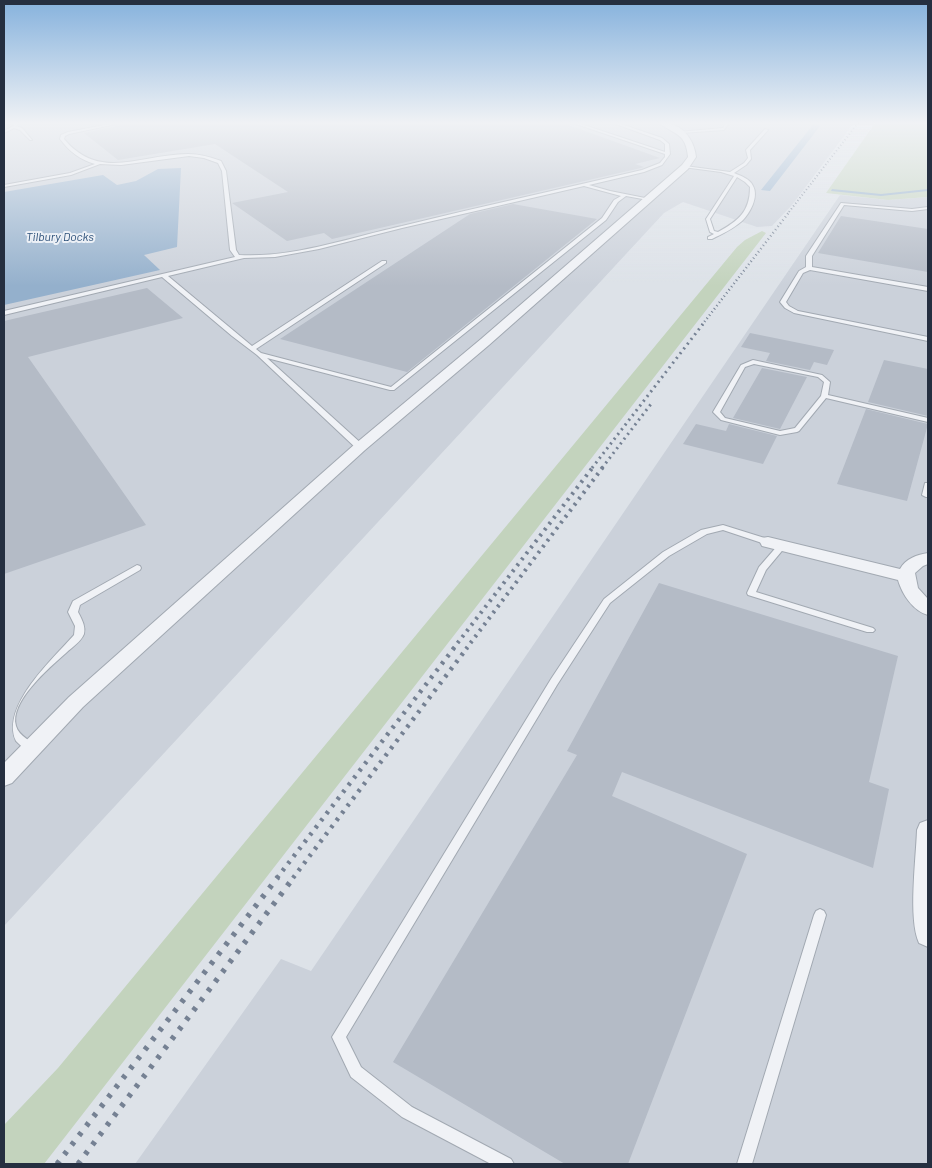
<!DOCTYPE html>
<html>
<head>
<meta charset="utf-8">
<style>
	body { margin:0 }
	#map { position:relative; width:932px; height:1168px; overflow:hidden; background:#dde2e8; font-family:Barlow,sans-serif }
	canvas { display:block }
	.frame { position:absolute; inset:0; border:5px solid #252f40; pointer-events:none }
</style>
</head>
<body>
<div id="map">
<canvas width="932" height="1168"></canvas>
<div class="frame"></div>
</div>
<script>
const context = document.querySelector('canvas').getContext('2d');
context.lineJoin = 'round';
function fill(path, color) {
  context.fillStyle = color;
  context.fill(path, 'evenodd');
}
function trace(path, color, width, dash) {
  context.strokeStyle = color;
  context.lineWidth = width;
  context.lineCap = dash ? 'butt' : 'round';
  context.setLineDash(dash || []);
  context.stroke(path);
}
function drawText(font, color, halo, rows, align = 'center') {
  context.font = font + ' Barlow,sans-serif';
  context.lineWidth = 4;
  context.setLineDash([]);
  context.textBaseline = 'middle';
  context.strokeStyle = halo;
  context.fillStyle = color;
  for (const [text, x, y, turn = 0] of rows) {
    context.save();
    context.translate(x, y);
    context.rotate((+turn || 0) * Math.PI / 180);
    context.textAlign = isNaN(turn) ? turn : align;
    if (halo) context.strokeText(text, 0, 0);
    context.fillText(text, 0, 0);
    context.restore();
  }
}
fill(new Path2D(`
	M 4,123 L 854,123 L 792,205 L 772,226 L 757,227 L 683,202 L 664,213 L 4,926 Z
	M 840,195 L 888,200 L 928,197 L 928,1164 L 135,1164 L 281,959 L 311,971 Z`), '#cbd1da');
fill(new Path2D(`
	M 875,123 L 928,123 L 928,197 L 888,200 L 826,193 Z
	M 762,231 L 766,233 L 44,1164 L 4,1164 L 4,1125 L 58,1068 L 737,247 L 745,240 Z`), '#c3d3bd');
fill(new Path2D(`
	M 806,123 L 814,123 L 820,126 L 770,191 L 761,190 L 812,126 Z
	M 181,168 L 177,247 L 144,255 L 160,270 L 4,305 L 4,192 L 103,175 L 117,185 L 136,181 L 158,169 Z`), '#94b0cc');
fill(new Path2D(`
	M 832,189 L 881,194 L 928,189 L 928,191 L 881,196 L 831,191 Z`), '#94b0cc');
fill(new Path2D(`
	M 123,123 L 563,123 L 660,158 L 635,164 L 644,167 L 641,168 L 332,239 L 324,233 L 287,241 L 232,203 L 288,192 L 215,144 L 118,160 L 84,133 L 121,125 Z
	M 513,204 L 597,219 L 407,372 L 280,339 L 470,214 Z
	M 841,216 L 928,229 L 928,272 L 818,253 Z
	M 147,288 L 183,318 L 28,357 L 146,525 L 4,574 L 4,321 Z
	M 750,333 L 834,350 L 827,365 L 814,362 L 810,370 L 766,361 L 770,353 L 741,347 Z
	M 884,360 L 928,369 L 928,416 L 868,402 Z
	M 762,368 L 807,377 L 780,429 L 733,418 Z
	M 866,409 L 928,424 L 907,501 L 837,484 Z
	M 696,424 L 726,431 L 729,424 L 777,436 L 763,464 L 683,444 Z
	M 659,583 L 898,656 L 869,782 L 889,789 L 873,868 L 622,772 L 612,796 L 747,854 L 628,1164 L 565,1164 L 393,1062 L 577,755 L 567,751 Z`), '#b4bbc6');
const service = new Path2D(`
	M 15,123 L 19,123 L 16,126 L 22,128 L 32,140 L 30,140 L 20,130 L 14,128 L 4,133 L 4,131 L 13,126 Z
	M 115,123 L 121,123 L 69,134 L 65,136 L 64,139 C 100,182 141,154 188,154 C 200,154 210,157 221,161 L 226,171 L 236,250 L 239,255 C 294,258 348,238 402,226 C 482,206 562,189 642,170 L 660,163 L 665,157 L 665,154 L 573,123 L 578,123 L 665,152 L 665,144 L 660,140 L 613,123 L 618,123 L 662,138 L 669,144 L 670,154 L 662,165 L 644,172 L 589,185 L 610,191 L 650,199 L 648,200 L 626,196 L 618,202 L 606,220 L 394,390 L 390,390 L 267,358 L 363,445 L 363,449 L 357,449 L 257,355 L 232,336 L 162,277 L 4,315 L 4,311 L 235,257 L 230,250 L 222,171 L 218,163 L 204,158 L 189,156 L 121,165 L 100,164 L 71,175 L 4,187 L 4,185 L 70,173 L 95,164 C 80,160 69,151 60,139 L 61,135 L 68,132 ZM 584,186 L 621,196 L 614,200 L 602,218 L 391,387 L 261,353 L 256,349 L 386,263 L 386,261 L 382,261 L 252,346 L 168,276 L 244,258 L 275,257 L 319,249 L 402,228 Z
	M 725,123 L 729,123 L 724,130 L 681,133 L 679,132 L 723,128 Z
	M 765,129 L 768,130 L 750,150 L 751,159 L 746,165 L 734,173 C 741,176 750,179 753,186 C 759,197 750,213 742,221 C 733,229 722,234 712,239 L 708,239 L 708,237 L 714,234 L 710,232 L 706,219 L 734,176 L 721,172 L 683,167 L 685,166 L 730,172 L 744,163 L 748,158 L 746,150 ZM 737,177 L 745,182 L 750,187 C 750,212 738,221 718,232 L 714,231 L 710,219 Z
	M 841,203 L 912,209 L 928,207 L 928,209 L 912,211 L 844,205 L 812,256 L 812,267 L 928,287 L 928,291 L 810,270 L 803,273 L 786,302 L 789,306 L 798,311 L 928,337 L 928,341 L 794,313 L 785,308 L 780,302 L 799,271 L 806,267 L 806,256 Z
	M 753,360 L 822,375 L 830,382 L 828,395 L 928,418 L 928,422 L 826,398 L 799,431 L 797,432 L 780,435 L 721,420 L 713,412 L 741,365 ZM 754,364 L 818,377 L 824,382 L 821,396 L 795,428 L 780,431 L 725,418 L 720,412 L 745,367 Z
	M 925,483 L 928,483 L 928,497 L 926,497 L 922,495 Z
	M 723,525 L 771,540 L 772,542 L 768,545 L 723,530 L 707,534 L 669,556 L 610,603 L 557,685 L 346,1037 L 361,1067 L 412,1107 L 511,1159 L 514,1164 L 491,1164 L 402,1117 L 351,1077 L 332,1037 L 551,679 L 604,599 L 663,552 L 701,530 Z
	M 782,543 L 786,546 L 766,570 L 756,592 L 873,628 L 875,630 L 873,632 L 867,632 L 748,595 L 747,593 L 759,567 L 779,544 Z
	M 137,565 L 140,566 L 141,568 L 140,570 L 80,605 L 78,612 C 81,618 86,626 84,634 C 81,642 72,647 66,653 C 49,668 9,702 16,726 C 19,737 32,740 37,748 L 36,751 C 28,753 21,746 16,741 C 0,706 54,658 74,635 L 75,626 L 68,612 L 73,601 Z
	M 820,909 L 824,911 L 826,915 L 752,1164 L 737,1164 L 814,915 L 816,911 Z`);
const minor = new Path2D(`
	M 659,123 C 680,121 694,138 696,157 L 688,169 L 489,345 L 365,450 L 83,707 L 12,783 L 4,786 L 4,763 L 69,697 L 355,444 L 481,339 L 682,165 L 688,157 C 686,133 675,135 659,123 Z
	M 768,537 L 900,569 C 906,558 917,555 928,553 L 928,564 L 923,566 L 915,573 L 918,588 L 928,599 L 928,615 C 913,611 902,594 898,580 L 762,546 L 760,542 L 762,538 Z
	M 928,820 L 928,947 L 919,943 C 908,919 916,859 917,830 L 920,823 Z`);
trace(service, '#a2a9b2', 2);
trace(minor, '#a2a9b2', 2);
fill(service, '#f0f2f6');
fill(minor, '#f0f2f6');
trace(new Path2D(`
	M 789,212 L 858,123`), '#758193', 2, [1, 2.5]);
trace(new Path2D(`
	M 702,325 L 790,211`), '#758193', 2.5, [1, 3]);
trace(new Path2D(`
	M 592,468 L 703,324
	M 602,468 L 651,404`), '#758193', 3, [2, 4]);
trace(new Path2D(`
	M 453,649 L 593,467
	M 466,649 L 603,467`), '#758193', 4, [2.5, 5]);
trace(new Path2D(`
	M 277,878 L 454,648
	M 293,878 L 467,648`), '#758193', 4.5, [3, 6]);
trace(new Path2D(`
	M 57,1164 L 278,877
	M 78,1164 L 294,877`), '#758193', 5.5, [4, 8]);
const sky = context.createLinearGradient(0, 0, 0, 286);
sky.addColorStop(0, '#86b2dd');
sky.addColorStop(0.43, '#f0f2f5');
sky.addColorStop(1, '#f0f2f500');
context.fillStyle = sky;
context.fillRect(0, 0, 932, 286);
drawText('italic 12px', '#2b4f78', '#ecf0f6', [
	["Tilbury Docks",60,237]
]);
</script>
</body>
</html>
